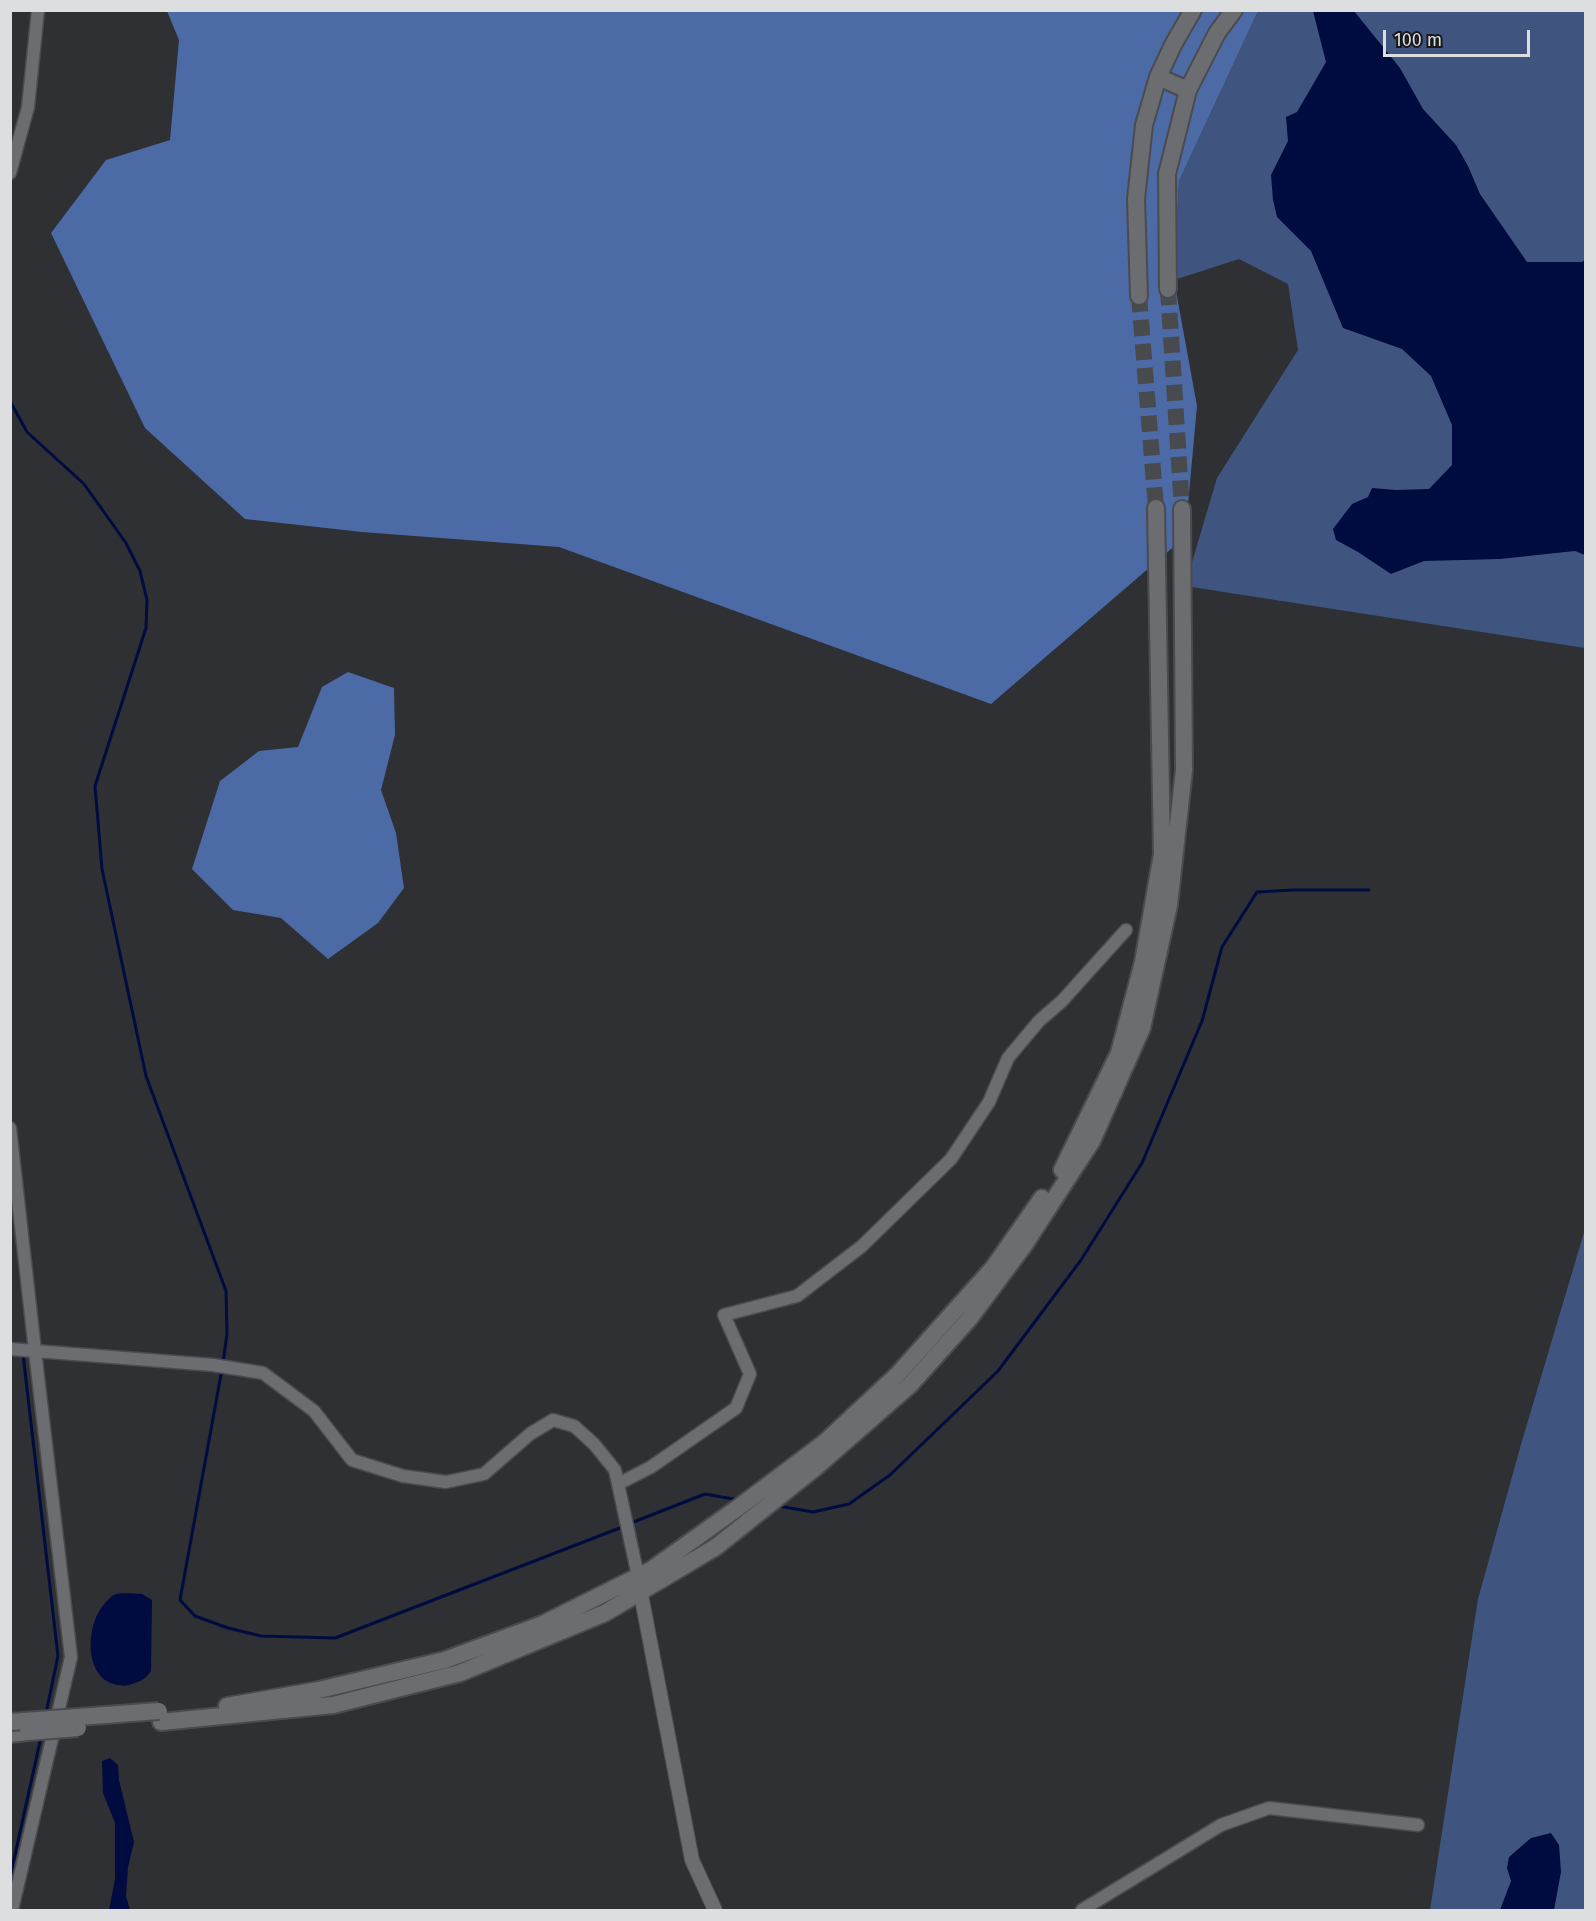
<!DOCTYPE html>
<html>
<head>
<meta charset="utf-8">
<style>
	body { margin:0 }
	#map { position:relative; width:1596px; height:1921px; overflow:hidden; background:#2e3033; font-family:"Fira Sans",sans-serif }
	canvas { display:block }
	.frame { position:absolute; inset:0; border:12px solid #dddee0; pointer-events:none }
	.scale { position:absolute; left:1383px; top:30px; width:147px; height:27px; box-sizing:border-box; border:3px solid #dddee0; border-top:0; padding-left:8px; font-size:18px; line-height:21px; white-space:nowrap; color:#dddee0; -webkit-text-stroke:4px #17181a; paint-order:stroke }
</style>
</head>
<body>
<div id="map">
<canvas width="1596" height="1921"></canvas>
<div class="frame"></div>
<div class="scale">100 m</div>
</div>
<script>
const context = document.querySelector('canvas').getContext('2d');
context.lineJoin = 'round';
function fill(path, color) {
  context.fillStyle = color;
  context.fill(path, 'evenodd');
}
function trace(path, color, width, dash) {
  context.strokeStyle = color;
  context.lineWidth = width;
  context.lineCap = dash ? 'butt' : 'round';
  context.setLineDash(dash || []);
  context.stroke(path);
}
fill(new Path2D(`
	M 1258,11 L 1585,11 L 1585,648 L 1185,586 L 1217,478 L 1298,350 L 1288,284 L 1239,259 L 1174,280 L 1179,181 Z
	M 1585,1229 L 1585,1910 L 1430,1910 L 1478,1599 L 1522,1441 Z`), '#3f5580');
fill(new Path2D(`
	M 167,11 L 1258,11 L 1179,181 L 1174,280 L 1197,406 L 1185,537 L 991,704 L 559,547 L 362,532 L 245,519 L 145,428 L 51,233 L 106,160 L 170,140 L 179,40 Z
	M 348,672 L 394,688 L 395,735 L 381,790 L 396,833 L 404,888 L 378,923 L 328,959 L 281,918 L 233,910 L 192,869 L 220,781 L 259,751 L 298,747 L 322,687 Z`), '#4c6aa6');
fill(new Path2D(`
	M 1313,11 L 1354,11 L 1400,68 L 1423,109 L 1456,145 L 1468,166 L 1480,194 L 1527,262 L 1582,262 L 1585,260 L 1585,555 L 1575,551 L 1500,559 L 1424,561 L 1391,574 L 1358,552 L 1336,540 L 1333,529 L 1352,504 L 1368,497 L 1372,488 L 1396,490 L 1429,489 L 1452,465 L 1452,425 L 1431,376 L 1402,349 L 1343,328 L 1311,251 L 1277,217 L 1273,200 L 1271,175 L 1288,141 L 1286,117 L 1297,112 L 1326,62 Z
	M 142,1594 L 152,1600 L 151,1671 C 146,1679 141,1681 132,1684 C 127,1686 124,1686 119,1685 C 82,1681 85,1621 107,1601 C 109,1599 111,1596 114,1595 C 121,1592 134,1594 142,1594 Z
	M 110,1758 L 118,1765 L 119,1780 L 134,1842 L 128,1867 L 126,1896 L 130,1910 L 109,1910 L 115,1879 L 115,1823 L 103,1793 L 102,1761 Z
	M 1551,1833 L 1559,1845 L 1561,1872 L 1554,1910 L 1500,1910 L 1511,1881 L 1507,1868 L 1509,1857 L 1531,1838 Z`), '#000b40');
trace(new Path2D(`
	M 10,401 L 27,432 L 84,484 L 126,543 L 140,571 L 147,600 L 146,628 L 95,786 L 102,869 L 146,1076 L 226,1291 L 227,1334 L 223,1363
	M 23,1354 L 58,1656 L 46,1713
	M 222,1369 L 180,1600 L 195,1616 L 228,1628 L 261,1636 L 335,1638 L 625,1526
	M 778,1506 L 813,1512 L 849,1504 L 890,1475 L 998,1371 L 1081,1260 L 1142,1163 L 1202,1021 L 1222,947 L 1257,892 L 1292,890 L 1369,890
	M 631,1523 L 705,1494 L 739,1500
	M 10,1877 L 41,1737`), '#000b40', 3);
trace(new Path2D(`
	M 1168,289 L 1182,509
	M 1139,296 L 1156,508`), '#484a4d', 16, [16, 8]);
const minor = new Path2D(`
	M 10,173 L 28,107 L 38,10
	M 10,1128 L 35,1351 L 71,1657 L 12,1910
	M 10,1349 L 213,1365 L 263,1373 L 314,1411 L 352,1460 L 403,1476 L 446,1482 L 484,1474 L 530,1434 L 553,1420 L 574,1426 L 594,1444 L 615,1470 L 638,1576
	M 618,1484 L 651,1467 L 736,1408 L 750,1374 L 724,1315 L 797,1296 L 862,1246 L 951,1159 L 989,1102 L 1008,1058 L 1039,1021 L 1062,1001 L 1126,930
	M 1082,1910 L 1221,1825 L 1269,1808 L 1418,1825`);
const tertiary = new Path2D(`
	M 639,1584 L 692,1860 L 715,1910`);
const secondary = new Path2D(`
	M 1158,77 L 1188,90
	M 1168,289 L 1167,174 L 1188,90 L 1217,33 L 1234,10
	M 1139,296 L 1136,199 L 1144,125 L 1158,77 L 1173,45 L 1193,10
	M 1062,1170 L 1119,1053 L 1143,962 L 1162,854 L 1156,508
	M 227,1706 L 319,1690 L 445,1660 L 543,1624 L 651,1570 L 739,1507 L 824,1443 L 898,1374 L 993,1268 L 1042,1198
	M 161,1722 L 333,1705 L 460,1673 L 605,1613 L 716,1547 L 815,1468 L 910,1385 L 970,1318 L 1025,1244 L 1092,1141 L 1142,1028 L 1169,905 L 1184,770 L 1182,509
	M 10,1734 L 28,1732`);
trace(minor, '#4a4b4e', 15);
trace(tertiary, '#4a4b4e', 16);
trace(secondary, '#4a4b4e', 20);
trace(minor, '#6b6d71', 12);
trace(tertiary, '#6b6d71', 14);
trace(secondary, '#6b6d71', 16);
const secondaryBridge = new Path2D(`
	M 11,1722 L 159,1711
	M 28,1732 L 78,1728`);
trace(secondaryBridge, '#4a4b4e', 20, []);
trace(secondaryBridge, '#6b6d71', 16);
</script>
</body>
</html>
